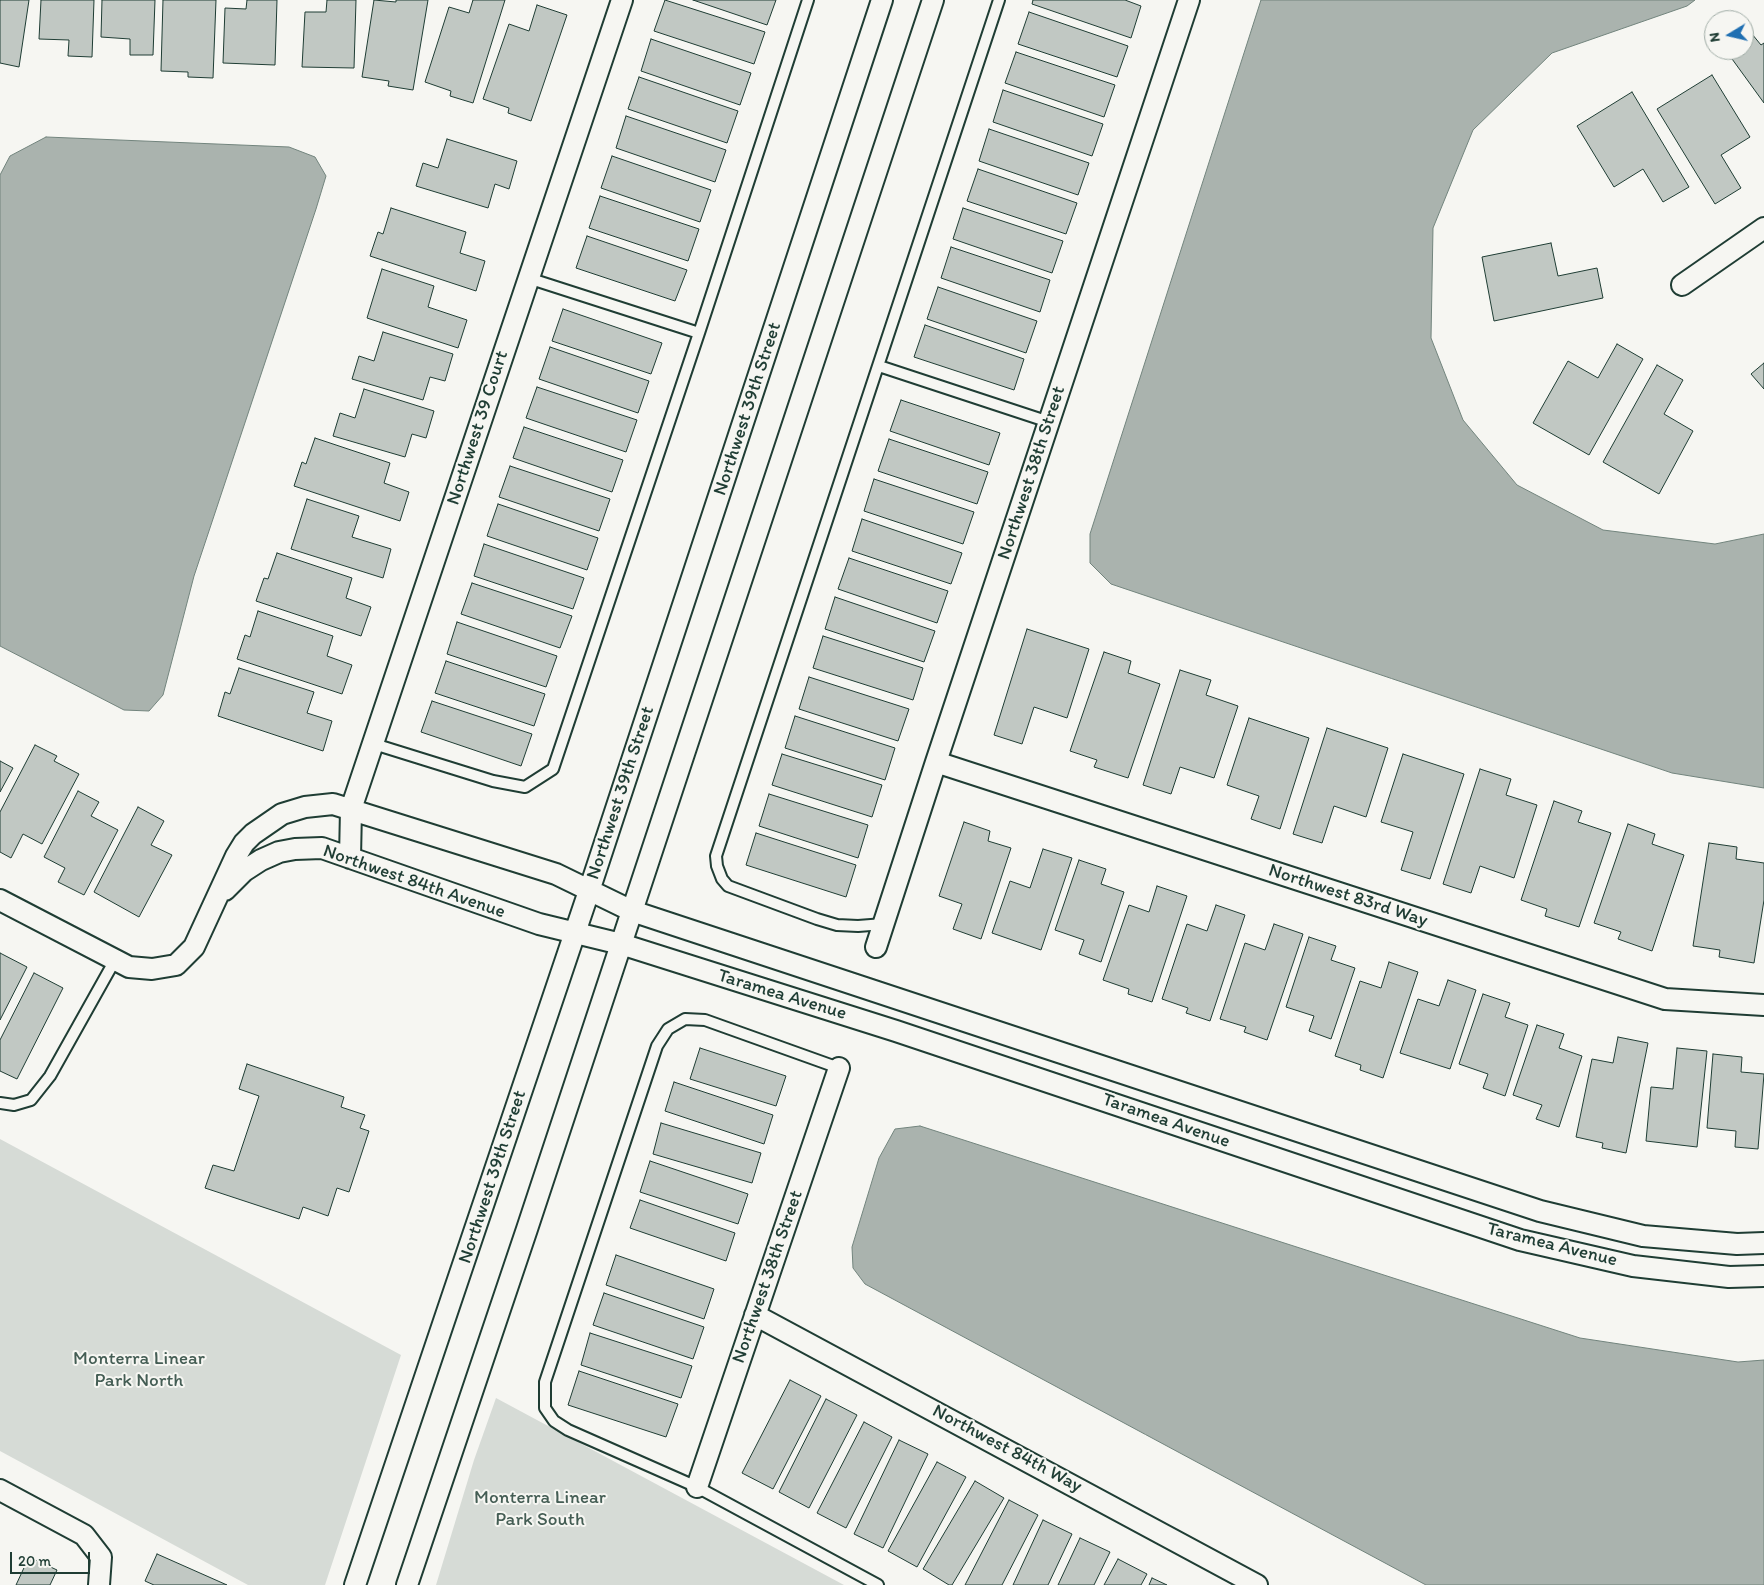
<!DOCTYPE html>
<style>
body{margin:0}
#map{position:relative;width:1764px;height:1585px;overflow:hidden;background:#f6f6f2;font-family:Itim,sans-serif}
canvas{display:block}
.north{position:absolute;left:1704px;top:10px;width:50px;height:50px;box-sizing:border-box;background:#f6f6f2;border:1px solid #a0aca6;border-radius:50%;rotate:261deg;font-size:14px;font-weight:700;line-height:20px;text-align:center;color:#1f3d34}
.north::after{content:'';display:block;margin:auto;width:18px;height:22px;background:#1f6fb2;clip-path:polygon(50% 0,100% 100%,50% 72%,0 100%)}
.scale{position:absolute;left:10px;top:1552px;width:80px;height:22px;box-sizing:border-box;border:2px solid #1f3d34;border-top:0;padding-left:6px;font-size:15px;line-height:18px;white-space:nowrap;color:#1f3d34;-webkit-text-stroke:4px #f6f6f2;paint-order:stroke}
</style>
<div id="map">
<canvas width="1764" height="1585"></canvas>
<div class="north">N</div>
<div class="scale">20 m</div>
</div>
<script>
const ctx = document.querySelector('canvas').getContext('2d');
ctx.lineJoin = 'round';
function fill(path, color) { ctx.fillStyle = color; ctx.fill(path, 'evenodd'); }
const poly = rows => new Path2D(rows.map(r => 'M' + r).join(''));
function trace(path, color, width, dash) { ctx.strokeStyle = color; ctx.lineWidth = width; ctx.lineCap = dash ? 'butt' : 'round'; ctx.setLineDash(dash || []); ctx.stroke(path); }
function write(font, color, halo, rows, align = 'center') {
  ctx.font = font + ' Itim,sans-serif'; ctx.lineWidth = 4; ctx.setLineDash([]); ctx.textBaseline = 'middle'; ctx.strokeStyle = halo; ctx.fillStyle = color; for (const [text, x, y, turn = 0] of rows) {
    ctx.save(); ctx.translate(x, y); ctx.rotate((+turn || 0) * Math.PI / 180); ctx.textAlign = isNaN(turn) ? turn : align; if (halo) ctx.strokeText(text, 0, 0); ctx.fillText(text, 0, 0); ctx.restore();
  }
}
fill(poly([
 [0,1139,401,1355,325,1585,248,1585,0,1451],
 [496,1398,844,1585,436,1585,474,1460]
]), '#d6dbd6');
const water = poly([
 [1261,0,1695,0,1687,6,1552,53,1473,130,1433,228,1431,338,1463,420,1517,485,1603,530,1715,544,1764,534,1764,788,1672,773,1111,584,1090,563,1090,534,1261,0],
 [46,137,289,147,315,157,326,176,316,209,194,576,163,695,149,711,124,710,0,646,0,175,10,156,46,137],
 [920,1126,1580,1338,1738,1362,1764,1360,1764,1585,1426,1585,865,1284,853,1268,852,1247,879,1158,895,1129,920,1126]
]);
fill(water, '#aab3ae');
trace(water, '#72847d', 1);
const building = poly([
 [0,0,29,0,19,67,0,63,0,0],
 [41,0,94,0,92,57,68,56,69,40,39,39,41,0],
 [102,0,155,0,153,55,130,55,130,39,101,37,102,0],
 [163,0,216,0,213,78,188,77,188,72,161,71,163,0],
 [247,0,277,0,275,65,223,63,225,8,246,9,247,0],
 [327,0,356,0,354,68,302,67,305,12,326,12,327,0],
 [374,0,396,2,396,0,428,0,413,90,388,86,389,81,362,77,374,0],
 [473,0,505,0,473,103,450,96,451,91,425,82,449,7,469,13,473,0],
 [665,0,765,32,754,64,654,31,665,0],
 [693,0,776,0,767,25,693,0],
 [1033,0,1125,0,1141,6,1131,38,1032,4,1033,0],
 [537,5,567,15,531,121,508,113,509,108,483,99,509,24,529,31,537,5],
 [1029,12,1128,46,1117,77,1018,44,1029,12],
 [1752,34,1761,45,1764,43,1764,103,1727,52,1730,50,1744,50,1744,40,1752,34],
 [651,39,751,73,740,105,641,71,651,39],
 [1016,52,1115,85,1104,117,1005,83,1016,52],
 [1712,75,1750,137,1721,155,1741,188,1715,204,1657,109,1712,75],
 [639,77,738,111,727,143,628,109,639,77],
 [1003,90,1103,124,1092,156,993,122,1003,90],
 [1632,92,1689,187,1663,202,1643,169,1614,187,1577,126,1632,92],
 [626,116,726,150,715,182,616,148,626,116],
 [989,129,1089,163,1078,195,979,161,989,129],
 [447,139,517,161,509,189,495,184,488,208,416,186,423,163,438,168,447,139],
 [612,156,711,190,700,222,601,188,612,156],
 [978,169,1077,203,1066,234,967,201,978,169],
 [600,196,699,229,688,261,589,228,600,196],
 [391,208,466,232,460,253,485,261,476,291,370,256,378,232,383,234,391,208],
 [963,208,1063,241,1052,273,953,239,963,208],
 [587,236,687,270,675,301,576,268,587,236],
 [1551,243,1558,276,1597,268,1603,298,1494,321,1482,257,1551,243],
 [951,247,1050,280,1040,312,941,278,951,247],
 [382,269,434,286,428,307,467,320,458,348,367,318,382,269],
 [938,287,1037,321,1026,353,927,319,938,287],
 [563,309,662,343,651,374,552,341,563,309],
 [925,325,1024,359,1014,390,914,357,925,325],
 [383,332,453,354,445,381,430,377,423,400,352,379,359,356,374,361,383,332],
 [1617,344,1643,359,1589,455,1533,423,1568,361,1598,378,1617,344],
 [550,347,649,381,638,413,539,379,550,347],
 [1764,363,1764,389,1751,374,1764,363],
 [1657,365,1683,380,1664,414,1693,431,1659,494,1603,462,1657,365],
 [537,387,637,420,626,452,526,418,537,387],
 [364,389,434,411,426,438,412,434,405,457,333,436,340,413,355,418,364,389],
 [901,400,1000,433,989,465,890,431,901,400],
 [524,427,623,460,612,492,513,458,524,427],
 [315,438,390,463,384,483,409,492,400,521,294,486,302,462,306,464,315,438],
 [889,439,988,472,977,504,878,471,889,439],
 [510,466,610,499,599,531,499,497,510,466],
 [874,479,974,512,963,544,864,511,874,479],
 [307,499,359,516,352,537,391,549,383,578,291,549,307,499],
 [498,504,598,538,587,570,487,536,498,504],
 [862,519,962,553,951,584,852,551,862,519],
 [484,544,584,578,573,609,474,576,484,544],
 [277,553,352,578,346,598,371,607,361,636,256,601,264,578,268,579,277,553],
 [849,558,948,591,937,623,838,589,849,558],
 [472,583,572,616,560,648,461,614,472,583],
 [835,597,935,631,924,662,825,629,835,597],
 [258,611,333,636,327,656,352,665,342,694,237,659,245,635,250,637,258,611],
 [457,622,557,656,546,687,447,654,457,622],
 [1027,629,1089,649,1067,718,1034,707,1022,744,994,735,1027,629],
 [823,636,923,668,913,700,813,668,823,636],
 [1104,652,1131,661,1128,673,1160,684,1128,778,1094,767,1097,760,1070,751,1104,652],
 [446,661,545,694,534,726,435,693,446,661],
 [239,668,314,692,307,713,332,721,323,751,218,716,225,692,230,694,239,668],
 [1180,670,1211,680,1206,695,1238,706,1214,778,1180,767,1171,794,1143,785,1180,670],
 [809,677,909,709,898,741,799,709,809,677],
 [432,701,532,734,521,766,421,732,432,701],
 [795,716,895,748,885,780,785,748,795,716],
 [1249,718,1309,738,1280,829,1251,819,1259,796,1227,785,1249,718],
 [1327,728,1388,748,1366,817,1334,806,1322,843,1293,834,1327,728],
 [35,745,57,756,54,761,79,774,42,844,23,834,11,858,0,852,0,812,35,745],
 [782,754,882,785,872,817,772,785,782,754],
 [1403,754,1464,774,1430,879,1401,870,1413,832,1381,822,1403,754],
 [0,761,13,768,0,792,0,761],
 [1480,769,1511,779,1506,795,1537,805,1514,878,1480,866,1471,893,1443,884,1480,769],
 [78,791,99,802,91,816,118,830,84,895,58,882,65,868,44,857,78,791],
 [769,794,868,825,858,858,759,826,769,794],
 [1554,801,1582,811,1578,822,1611,833,1579,927,1545,916,1547,909,1521,900,1554,801],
 [138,807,164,821,151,845,172,855,139,917,94,892,138,807],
 [964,822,990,831,988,841,1011,848,981,939,953,929,962,904,939,896,964,822],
 [1628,824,1655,834,1652,844,1684,855,1652,951,1618,939,1621,932,1594,923,1628,824],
 [756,833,856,865,846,897,746,865,756,833],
 [1709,843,1737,847,1736,859,1764,863,1764,900,1754,963,1719,957,1720,950,1693,946,1709,843],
 [1043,849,1072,858,1041,950,992,933,1010,881,1030,888,1043,849],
 [1079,860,1106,869,1101,884,1124,892,1101,962,1079,954,1084,940,1055,930,1079,860],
 [1157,886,1187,896,1152,1002,1128,994,1129,989,1103,980,1129,905,1149,912,1157,886],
 [1216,905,1245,915,1210,1021,1186,1013,1188,1008,1162,999,1187,924,1207,931,1216,905],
 [1274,924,1303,934,1267,1040,1244,1032,1246,1027,1220,1019,1245,943,1265,950,1274,924],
 [1309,937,1336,946,1331,960,1355,968,1331,1039,1309,1031,1314,1016,1286,1007,1309,937],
 [0,953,27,967,0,1020,0,953],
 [1389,962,1418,972,1383,1078,1360,1070,1361,1065,1335,1056,1360,981,1381,988,1389,962],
 [34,973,63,988,17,1079,0,1071,0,1040,34,973],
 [1448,980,1476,990,1450,1069,1400,1053,1418,999,1439,1006,1448,980],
 [1483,994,1510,1003,1505,1017,1528,1025,1505,1096,1483,1088,1488,1074,1459,1064,1483,994],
 [1537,1025,1564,1034,1559,1048,1582,1056,1559,1127,1536,1119,1542,1105,1513,1095,1537,1025],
 [1618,1037,1648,1043,1626,1153,1602,1148,1603,1143,1576,1137,1592,1059,1613,1063,1618,1037],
 [700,1048,786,1076,776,1106,690,1079,700,1048],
 [1677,1048,1707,1051,1697,1147,1646,1141,1651,1087,1673,1089,1677,1048],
 [1713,1054,1742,1057,1741,1072,1764,1074,1758,1149,1735,1147,1736,1131,1707,1128,1713,1054],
 [247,1064,344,1097,341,1107,365,1115,360,1128,369,1131,349,1192,337,1188,328,1216,303,1207,299,1219,205,1188,213,1165,234,1171,259,1096,239,1089,247,1064],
 [674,1082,773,1115,764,1144,665,1111,674,1082],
 [661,1123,761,1153,752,1183,653,1154,661,1123],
 [650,1161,748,1194,738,1224,640,1192,650,1161],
 [640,1200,735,1233,726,1261,630,1228,640,1200],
 [616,1255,714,1289,704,1319,606,1285,616,1255],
 [604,1293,704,1327,693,1359,593,1325,604,1293],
 [590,1333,692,1366,681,1398,581,1365,590,1333],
 [579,1371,678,1404,666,1437,568,1405,579,1371],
 [790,1380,821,1396,773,1489,742,1473,790,1380],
 [826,1399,857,1415,809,1508,779,1492,826,1399],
 [864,1422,892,1437,846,1528,817,1513,864,1422],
 [899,1440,928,1454,883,1548,854,1534,899,1440],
 [937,1462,966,1477,917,1567,888,1551,937,1462],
 [975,1481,1004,1498,952,1585,949,1585,923,1569,975,1481],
 [1009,1500,1038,1515,1002,1585,965,1585,1009,1500],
 [1043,1520,1072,1534,1048,1585,1013,1585,1043,1520],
 [1080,1538,1110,1552,1094,1585,1058,1585,1080,1538],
 [157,1554,227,1585,154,1585,145,1581,157,1554],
 [29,1557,57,1570,50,1585,16,1585,29,1557],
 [1118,1559,1147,1574,1141,1585,1104,1585,1118,1559],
 [1152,1578,1167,1585,1149,1585,1152,1578]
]);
fill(building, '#c1c8c3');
trace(building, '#1f3d34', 1);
const service = poly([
 [528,278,699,333],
 [879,366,1049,422],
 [374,744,493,781,525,787,553,769,699,333,808,0],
 [884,924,858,926,837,925,817,919,728,886,722,879,717,866,716,856,999,0],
 [839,1068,705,1020,685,1019,668,1029,657,1046,545,1382,545,1408,554,1421,568,1430,697,1487,878,1585],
 [0,1103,14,1105,31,1100,50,1076,115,960]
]);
const minor = poly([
 [1682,285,1764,228],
 [936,762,1665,999,1764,1005],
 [350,858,351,809,622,0],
 [225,890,244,871,261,860,279,852,295,849,322,848,539,924,621,944,896,1031,1520,1240,1633,1266,1729,1277,1764,1276],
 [0,900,129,967,152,969,176,965,194,947,236,856,244,843,253,834,282,814,305,807,333,804,556,874,632,911,1540,1211,1643,1236,1737,1244,1764,1243],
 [876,947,936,762,1189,0],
 [755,1315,1257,1585],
 [697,1487,839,1068],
 [0,1490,84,1535,101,1557,99,1585],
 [355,1585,589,891,882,0],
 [407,1585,527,1229,933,0]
]);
trace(service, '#1f3d34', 14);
trace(minor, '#1f3d34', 24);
trace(service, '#f6f6f2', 10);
trace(minor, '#f6f6f2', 20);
write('19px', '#1f3d34', '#f6f6f2', [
 ["Northwest 39th Street",748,409,-72],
 ["Northwest 39 Court",478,428,-72],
 ["Northwest 38th Street",1032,473,-72],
 ["Northwest 39th Street",621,793,-72],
 ["Northwest 84th Avenue",414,882,19],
 ["Northwest 83rd Way",1348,896,18],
 ["Taramea Avenue",782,995,17],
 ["Taramea Avenue",1166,1121,19],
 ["Northwest 39th Street",493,1177,-72],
 ["Taramea Avenue",1552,1245,14],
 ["Northwest 38th Street",768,1277,-71],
 ["Northwest 84th Way",1007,1449,28]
]);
write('19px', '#445d54', '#f6f6f2', [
 ["Monterra Linear",139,1359],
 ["Park North",139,1381],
 ["Monterra Linear",540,1498],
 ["Park South",540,1520]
]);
</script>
